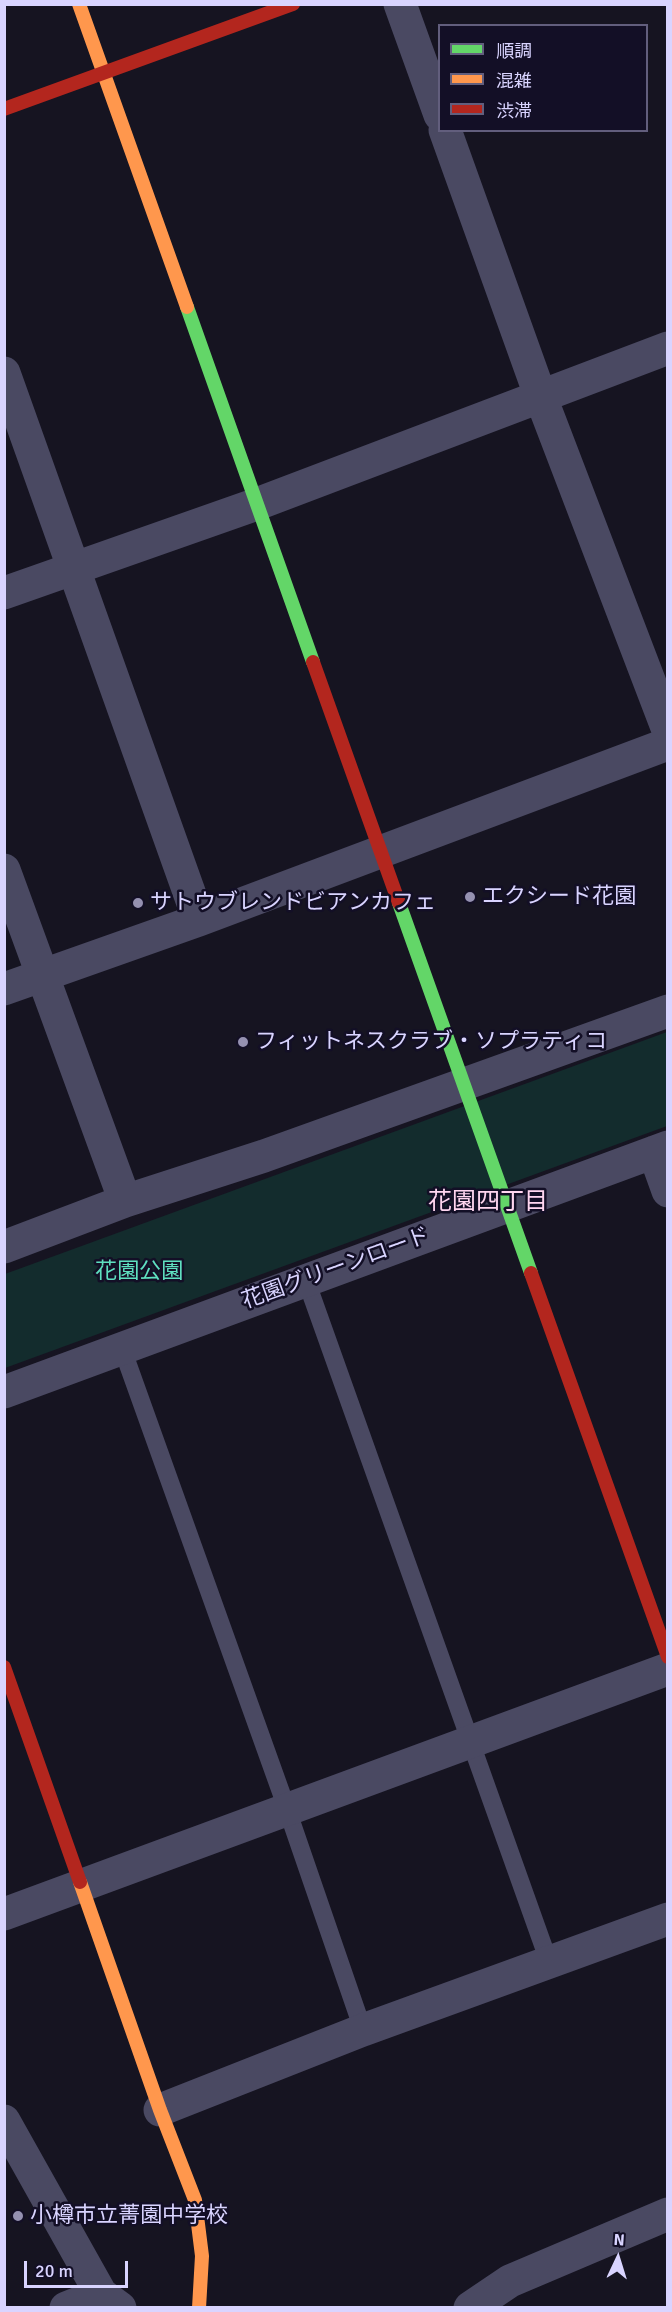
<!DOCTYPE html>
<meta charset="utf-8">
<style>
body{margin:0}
#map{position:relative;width:672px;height:2312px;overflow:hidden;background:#161421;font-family:Signika,"Noto Sans JP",sans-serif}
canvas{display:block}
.frame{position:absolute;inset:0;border:6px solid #d9d4ff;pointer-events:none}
.legend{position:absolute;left:438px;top:24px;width:210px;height:108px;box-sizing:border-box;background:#130f26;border:2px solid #625e7d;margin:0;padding:8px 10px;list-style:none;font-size:18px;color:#d9d4ff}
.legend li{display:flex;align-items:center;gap:12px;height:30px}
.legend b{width:30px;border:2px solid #625e7d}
.north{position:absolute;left:588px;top:2228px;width:60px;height:60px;-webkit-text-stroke:4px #130f26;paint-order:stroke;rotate:4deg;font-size:16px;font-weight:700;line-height:24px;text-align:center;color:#d9d4ff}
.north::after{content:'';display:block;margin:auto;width:21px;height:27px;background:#d9d4ff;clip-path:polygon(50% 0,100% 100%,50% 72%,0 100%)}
.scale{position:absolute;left:24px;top:2261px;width:104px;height:27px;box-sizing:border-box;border:3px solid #d9d4ff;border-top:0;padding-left:8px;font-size:18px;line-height:21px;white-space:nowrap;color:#d9d4ff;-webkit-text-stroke:4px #130f26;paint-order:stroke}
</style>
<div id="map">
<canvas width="672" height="2312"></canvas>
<div class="frame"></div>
<ul class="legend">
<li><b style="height:8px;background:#63d668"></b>順調</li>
<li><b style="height:8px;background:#ff974d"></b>混雑</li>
<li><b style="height:8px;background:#b3261e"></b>渋滞</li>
</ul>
<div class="north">N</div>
<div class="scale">20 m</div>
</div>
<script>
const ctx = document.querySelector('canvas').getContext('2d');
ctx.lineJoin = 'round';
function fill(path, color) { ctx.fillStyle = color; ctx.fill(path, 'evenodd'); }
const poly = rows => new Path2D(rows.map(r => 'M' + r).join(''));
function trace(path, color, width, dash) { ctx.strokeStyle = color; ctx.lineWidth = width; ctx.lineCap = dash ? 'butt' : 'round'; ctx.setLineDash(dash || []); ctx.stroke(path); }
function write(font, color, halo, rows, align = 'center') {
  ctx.font = font + ' Signika,"Noto Sans JP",sans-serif'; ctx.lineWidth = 5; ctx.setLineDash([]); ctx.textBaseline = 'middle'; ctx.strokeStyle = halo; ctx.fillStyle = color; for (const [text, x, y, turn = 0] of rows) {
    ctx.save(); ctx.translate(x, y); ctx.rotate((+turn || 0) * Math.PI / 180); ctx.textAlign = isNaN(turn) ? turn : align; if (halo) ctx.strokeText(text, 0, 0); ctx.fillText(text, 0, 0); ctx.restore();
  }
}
fill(poly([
 [667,1032,667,1126,5,1368,5,1274]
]), '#132c2d');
trace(poly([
 [306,1280,549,1962],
 [122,1348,287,1809,363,2030]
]), '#4a4962', 18);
trace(poly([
 [400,4,440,115],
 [445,130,540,395,668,730],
 [4,373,199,920],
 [4,593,257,504,668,348],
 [4,870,125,1201],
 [4,989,199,920,668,744],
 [654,1152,668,1191],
 [4,1247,125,1201,264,1156,668,1011],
 [4,1392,668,1147],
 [4,1914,668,1669],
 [160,2110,363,2030,668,1919],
 [4,2121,101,2294,120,2308],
 [66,2308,101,2294],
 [470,2308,510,2281,668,2214]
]), '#4a4962', 33);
trace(poly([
 [187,307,313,662],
 [399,903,531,1273]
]), '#63d668', 14);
trace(poly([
 [79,4,187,307],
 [80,1882,160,2110,195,2200,202,2256,199,2308]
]), '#ff974d', 14);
trace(poly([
 [4,109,293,4],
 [313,662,399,903],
 [531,1273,668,1657],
 [4,1667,80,1882]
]), '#b3261e', 14);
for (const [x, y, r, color] of [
 [470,897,6,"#9591b1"],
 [138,903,6,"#9591b1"],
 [243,1042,6,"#9591b1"],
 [18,2216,6,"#9591b1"]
]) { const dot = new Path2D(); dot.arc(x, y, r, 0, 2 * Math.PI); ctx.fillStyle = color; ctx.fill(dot); trace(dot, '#130f26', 2); }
write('22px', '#d9d4ff', '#130f26', [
 ["エクシード花園",482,897],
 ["サトウブレンドビアンカフェ",150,903],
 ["フィットネスクラブ・ソプラティコ",255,1042],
 ["小樽市立菁園中学校",30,2216]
], 'left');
write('22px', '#d9d4ff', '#130f26', [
 ["花園グリーンロード",336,1269,-20]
]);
write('22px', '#5fe0c0', '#130f26', [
 ["花園公園",139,1272]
]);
write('24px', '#ffd6f0', '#130f26', [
 ["花園四丁目",488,1203]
]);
</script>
